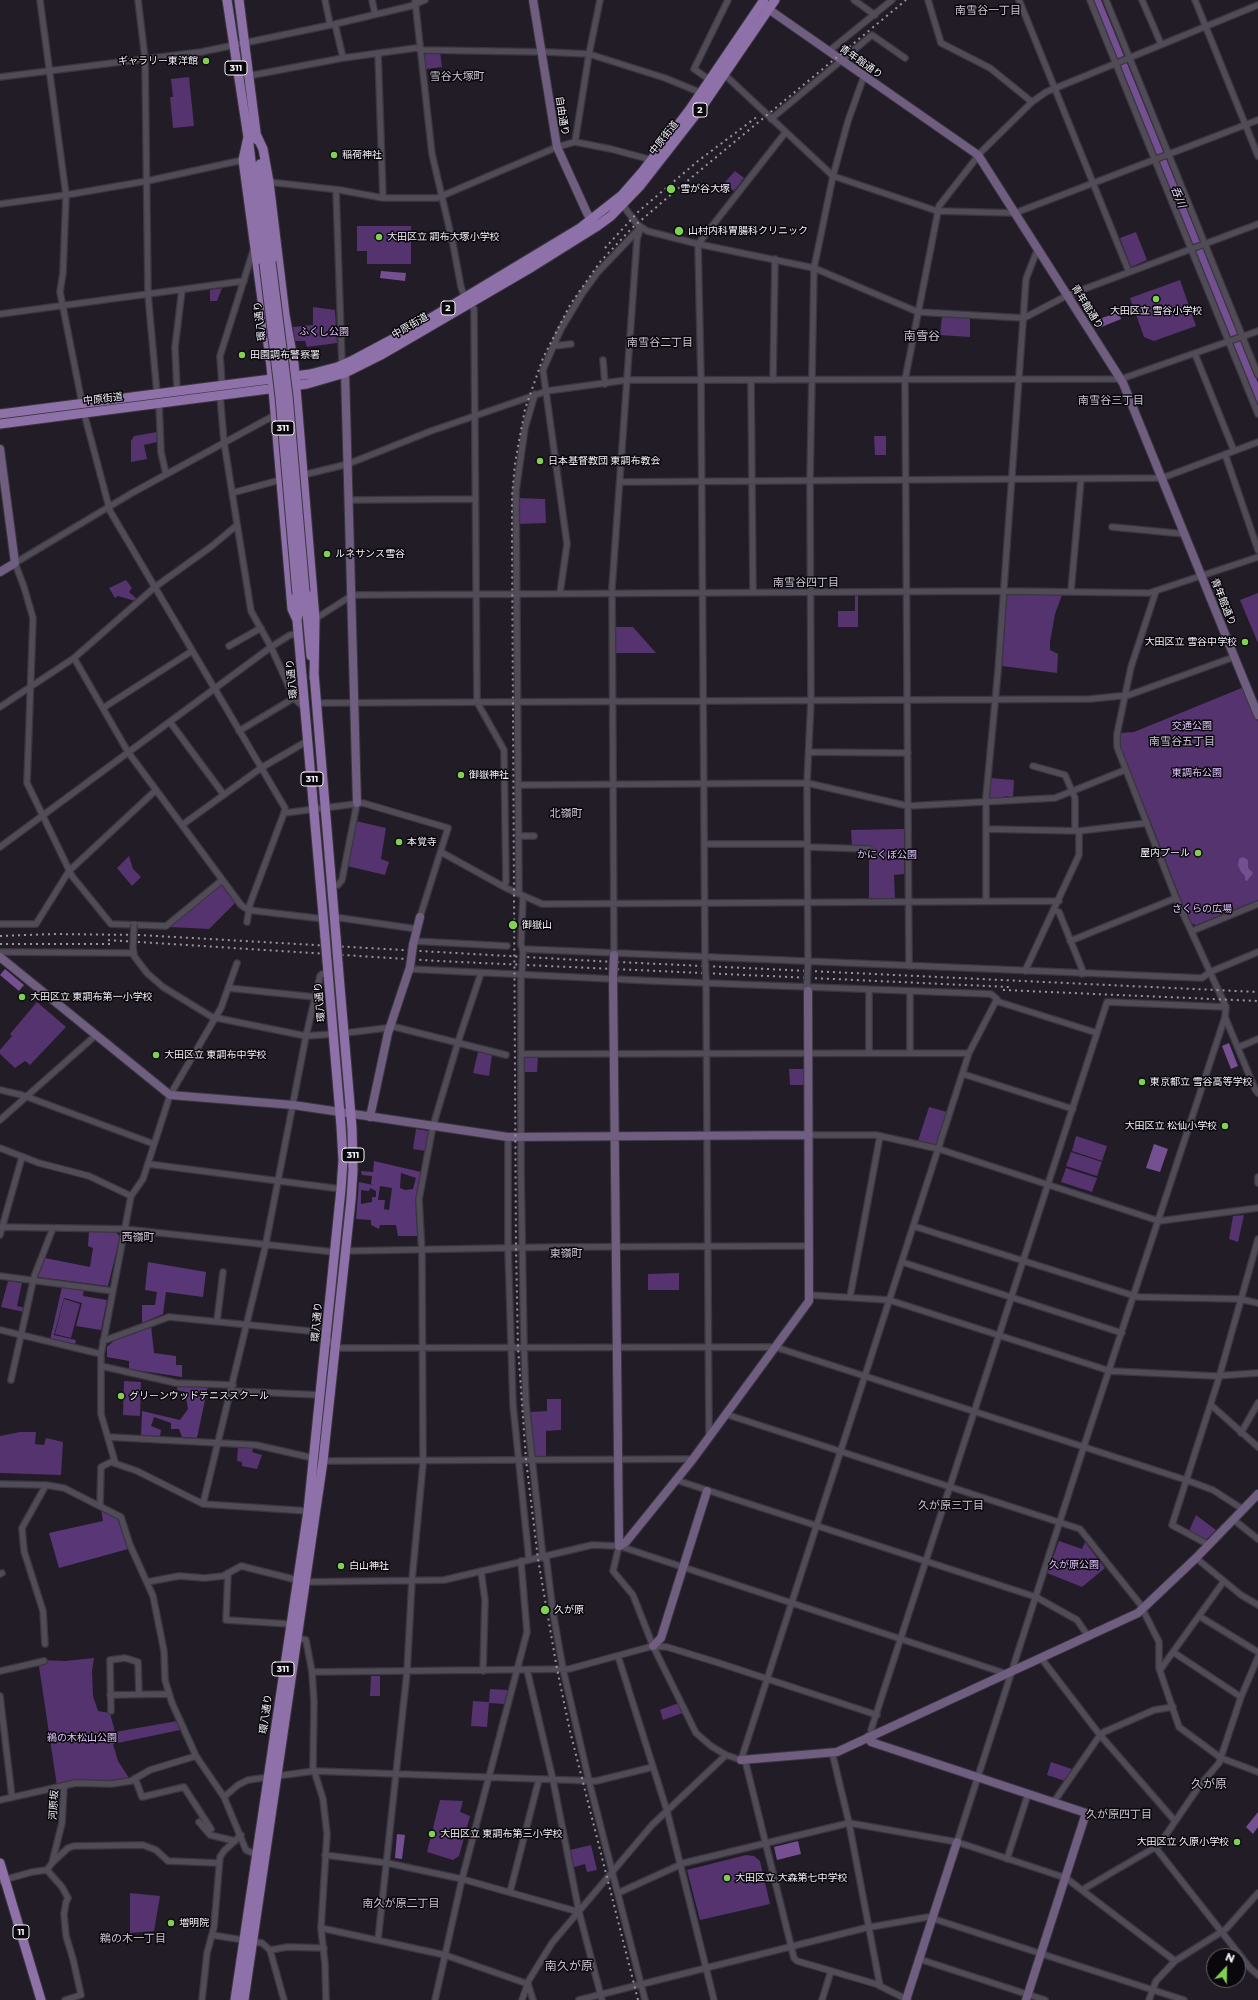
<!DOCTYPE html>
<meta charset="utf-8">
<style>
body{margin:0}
#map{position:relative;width:1258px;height:2000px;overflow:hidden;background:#221c27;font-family:Montserrat,sans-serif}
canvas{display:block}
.north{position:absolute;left:1206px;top:1948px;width:40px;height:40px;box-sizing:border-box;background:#0a080d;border:1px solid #68656b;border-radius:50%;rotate:22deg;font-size:11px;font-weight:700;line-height:16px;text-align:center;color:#f5f1f9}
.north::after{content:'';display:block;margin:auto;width:14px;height:18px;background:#80d051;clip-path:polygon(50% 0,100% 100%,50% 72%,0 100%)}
</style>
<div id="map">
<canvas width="1258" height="2000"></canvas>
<div class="north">N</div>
</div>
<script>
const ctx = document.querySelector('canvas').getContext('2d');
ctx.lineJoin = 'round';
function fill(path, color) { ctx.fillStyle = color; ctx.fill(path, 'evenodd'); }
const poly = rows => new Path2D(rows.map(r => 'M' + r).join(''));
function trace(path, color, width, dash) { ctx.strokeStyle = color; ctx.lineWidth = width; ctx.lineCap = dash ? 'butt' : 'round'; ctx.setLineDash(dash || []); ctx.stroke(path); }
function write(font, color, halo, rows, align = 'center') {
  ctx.font = font + ' Montserrat,"Noto Sans JP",sans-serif'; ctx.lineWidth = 3; ctx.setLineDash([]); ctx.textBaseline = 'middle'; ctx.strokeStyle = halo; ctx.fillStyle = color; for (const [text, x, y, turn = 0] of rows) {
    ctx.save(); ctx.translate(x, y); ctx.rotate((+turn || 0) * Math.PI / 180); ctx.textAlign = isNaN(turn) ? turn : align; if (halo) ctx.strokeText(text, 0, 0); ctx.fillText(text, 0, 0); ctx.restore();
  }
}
fill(poly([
 [424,52,440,52,442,67,426,69],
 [189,77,194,126,173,128,170,97,173,97,171,79],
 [735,171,744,178,734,191,724,183],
 [357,226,411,226,411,264,367,264,367,251,357,251],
 [1136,232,1147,260,1131,267,1120,238],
 [1180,280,1196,326,1154,341,1144,337,1130,298],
 [222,288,217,301,210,301,210,290],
 [313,307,335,310,337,343,307,347,305,341,295,341,293,327,313,325],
 [942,316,970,318,970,337,940,335],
 [157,432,157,442,144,445,147,459,131,462,131,441,134,436],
 [874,436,886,436,886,455,875,455],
 [516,498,545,499,546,523,517,524],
 [126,580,132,588,129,592,137,599,135,601,118,596,115,598,109,588],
 [855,593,858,593,858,627,838,627,838,611,855,611],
 [1007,593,1062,595,1055,614,1050,642,1050,650,1058,654,1057,673,1002,666],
 [1258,593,1258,643,1240,600],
 [615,627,633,627,656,653,615,653],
 [1244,687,1258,722,1258,900,1196,925,1190,923,1149,818,1118,747,1120,733,1134,732],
 [990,778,1014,780,1013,798,1006,796,1003,798,988,799],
 [356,821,386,828,381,859,389,862,385,875,347,866],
 [904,829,904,874,894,875,895,898,869,898,869,848,852,847,851,830],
 [129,856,133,869,141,877,132,886,117,868],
 [221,884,235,903,209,929,170,927],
 [37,1002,66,1027,30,1065,25,1061,15,1068,0,1054,0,1050,12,1036,10,1034],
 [478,1052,492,1055,489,1076,473,1073],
 [522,1057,538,1057,537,1072,523,1072],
 [789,1069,804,1069,804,1085,790,1085],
 [929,1107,947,1112,936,1145,918,1141],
 [416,1129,429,1131,425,1151,413,1149],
 [1076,1136,1107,1146,1102,1161,1072,1151],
 [1071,1152,1102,1162,1097,1176,1066,1166],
 [1066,1168,1097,1178,1092,1192,1061,1182],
 [1244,1215,1238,1242,1229,1239,1233,1216],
 [679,1273,679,1290,648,1290,648,1274],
 [8,1281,22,1283,17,1306,25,1308,24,1312,1,1307],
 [64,1299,80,1304,71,1338,55,1334],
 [124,1381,141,1382,140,1416,123,1415],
 [547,1399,561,1399,561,1430,546,1431,546,1457,533,1458,531,1412,547,1411],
 [20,1432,36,1432,35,1444,44,1445,46,1438,63,1442,61,1475,0,1473,0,1436],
 [238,1446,254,1447,252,1452,262,1455,257,1469,242,1466,242,1462,237,1461],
 [1196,1515,1216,1530,1206,1540,1189,1531],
 [1059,1541,1082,1549,1085,1542,1105,1568,1082,1587,1047,1573],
 [94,1658,92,1671,93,1696,98,1711,110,1713,115,1732,177,1721,180,1730,113,1744,118,1761,131,1781,57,1786,38,1660,65,1661],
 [371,1676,380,1676,380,1696,370,1696],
 [490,1689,508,1690,504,1704,489,1703,487,1727,471,1726,473,1701,489,1702],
 [681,1702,685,1712,663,1720,660,1710],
 [1051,1762,1072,1769,1073,1771,1065,1781,1047,1775],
 [440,1800,463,1801,460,1812,470,1816,459,1856,453,1860,427,1852],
 [591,1845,597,1870,587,1872,585,1864,574,1867,570,1850],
 [746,1855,754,1856,760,1861,770,1904,700,1920,687,1870],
 [130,1893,160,1896,154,1931,130,1933]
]), '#54336e');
fill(poly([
 [374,1161,421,1172,419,1236,398,1236,396,1225,380,1225,379,1229,371,1225,371,1220,356,1219,359,1182,373,1185,371,1184,372,1176,362,1175,361,1171,373,1172],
 [401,1173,416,1178,413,1189,405,1190,400,1188],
 [380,1186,392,1188,389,1210,384,1209,385,1200,378,1200],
 [370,1188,376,1191,376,1197,372,1197,372,1202,361,1204,361,1190,369,1191],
 [89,1231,116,1232,120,1237,108,1286,38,1277,45,1258,90,1267,93,1248,88,1246],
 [148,1262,206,1272,203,1297,166,1292,163,1314,142,1323,142,1305,155,1305,157,1292,145,1290],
 [62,1287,84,1289,83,1296,107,1300,101,1330,76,1326,82,1303,64,1298,54,1335,76,1340,75,1345,50,1340],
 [151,1325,154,1353,176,1356,176,1365,182,1365,182,1377,129,1369,129,1361,107,1357,107,1347,116,1339],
 [178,1385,208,1386,197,1438,182,1437,179,1429,171,1429,171,1423,154,1417,151,1426,161,1430,160,1437,141,1436,142,1411,180,1420,188,1409,185,1392,177,1390],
 [101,1509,119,1518,128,1549,59,1568,49,1533,103,1521]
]), '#593675');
fill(poly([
 [1093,0,1101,0,1241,341,1258,383,1258,405],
 [381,271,406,273,405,281,380,278],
 [1119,312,1121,319,1099,328,1096,320],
 [1243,857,1248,860,1248,868,1253,873,1247,881,1245,880,1245,876,1241,872,1238,865,1239,859],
 [5,969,24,985,19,991,0,975],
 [1229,1043,1238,1066,1231,1069,1222,1046],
 [1154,1144,1168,1149,1160,1172,1146,1168],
 [1258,1812,1258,1827,1253,1834,1246,1827],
 [397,1834,405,1835,402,1859,395,1858],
 [798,1841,801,1854,777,1860,774,1847]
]), '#745092');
const street = poly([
 [40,0,66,195,63,273,60,292,82,403],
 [138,0,145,58,148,294,157,394],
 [325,0,330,24],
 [372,0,375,14],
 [415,0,432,154,453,244,461,287,465,298,474,309,477,702,504,750,506,882,503,886],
 [854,0,875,15],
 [928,0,941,43,990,68,1032,102],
 [1019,0,1129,272],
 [1090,0,1258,414],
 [1106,0,1258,375],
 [1142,0,1161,44],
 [1195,0,1258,156],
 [335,24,343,58],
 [829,51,892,0],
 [378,53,383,198],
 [725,75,833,176,937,211,1015,213,1258,120],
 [248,76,343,58,416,48,424,50,546,52,589,54,665,78,704,94],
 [0,77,201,52,335,24,411,6,425,0],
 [710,80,694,69,728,0],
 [771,119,872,35,905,58],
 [575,142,611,149,652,160],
 [269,182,340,190,383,198,437,198,557,147,575,142,589,54,600,0],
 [336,190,342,364],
 [621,203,637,224,647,231,698,244,814,268,918,312,1024,318,1068,295,1258,224],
 [0,204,66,195,147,181,243,160],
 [0,314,244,281],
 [554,346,571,344],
 [1195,354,1234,451],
 [603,360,605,384],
 [751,380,753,592],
 [773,380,775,259],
 [222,385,220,356,254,248],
 [177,391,175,347,182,290],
 [220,395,224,442,251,611,271,647,294,698,300,704,305,704],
 [159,403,161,452,166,474],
 [84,413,110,511,285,808,284,813,363,803,448,828,420,917],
 [1225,454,1258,550],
 [303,475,348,464,431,431,547,391,627,380,1121,379,1258,331],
 [620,482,1162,478,1258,442],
 [232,493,280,480],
 [349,500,475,499],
 [1112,527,1185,534],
 [1071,591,1081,479],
 [560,593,567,544,543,370,561,329,582,294,598,272,639,229],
 [315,619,351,596,357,595,1004,591,1149,593,1258,557],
 [229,646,261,628],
 [74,658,128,752,241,905,248,910,324,919],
 [316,703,1090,699,1129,695,1234,657],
 [0,707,74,658,155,587,212,546,237,525],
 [103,708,192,651],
 [170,722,224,795],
 [239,731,294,698],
 [809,752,908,753],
 [1033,766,1065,775,1075,798,1075,831],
 [519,785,807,783,908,806,1055,798,1125,770],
 [182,825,261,768,309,740],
 [986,829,1079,831,1147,823],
 [519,836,534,836],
 [704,844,807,844],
 [0,847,271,647,290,635,298,634],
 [807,847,869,849],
 [441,852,506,888,542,904,1059,901],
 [222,880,166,926,111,924,72,876,27,783,33,618,24,587,15,563,132,493,275,415],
 [331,886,338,885,342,880,357,803],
 [519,894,516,491,525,428,535,394],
 [986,901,986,797,998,671,1026,279,1038,248],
 [1054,910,1059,912,1082,969,1082,974],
 [334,917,417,929],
 [247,922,250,904,284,813],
 [0,924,36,924,69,871,156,790],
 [1192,931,1258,904],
 [413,941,507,946],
 [1070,941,1176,898],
 [133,948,134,956,147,973,163,987,212,1017,306,1036,334,1034],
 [523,949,1202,978,1210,972,1258,952],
 [523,951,521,944,523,896],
 [0,952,134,953],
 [614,955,612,588,637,239,641,227],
 [705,959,701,380,698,244,785,133],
 [808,965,807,783,811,700,810,481,814,268,833,176,848,121,864,76],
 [909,966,905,380,939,206,982,151,1032,102,1046,92,1258,5],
 [409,969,654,981,991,994,997,999,969,1053,741,1760,726,1755,711,1746,696,1733,653,1646,633,1595,613,1571,619,1546],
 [1025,971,1079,855,1079,831],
 [521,973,521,1172,524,1347,526,1404,543,1558],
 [706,980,709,1436],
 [228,988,315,997],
 [996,1001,1097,1033],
 [1225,1017,1255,1089,1258,1093],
 [345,1033,395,1027,506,1055],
 [1239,1047,1258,1039],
 [869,1053,869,990],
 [910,1053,910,992],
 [521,1054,969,1053],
 [963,1074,1073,1109],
 [0,1090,22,1095,154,1144],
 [0,1120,96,1035],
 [809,1135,876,1135,939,1149,1159,1221,1258,1208],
 [508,1137,508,1248,513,1405,529,1560],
 [0,1148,39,1163,89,1176,131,1196],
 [148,1164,341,1189],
 [1258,1177,1258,1183],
 [913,1226,1138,1297,1240,1299,1258,1303],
 [0,1227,124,1229,334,1252],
 [0,1235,22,1157],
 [345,1251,556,1247,809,1246],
 [902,1262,1122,1333],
 [0,1276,113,1291],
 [809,1295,889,1300,1110,1371,1215,1376,1258,1373],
 [850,1297,880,1136],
 [217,1321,223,1272],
 [0,1330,101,1354],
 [103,1341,169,1317,320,1332,336,1347,342,1348,775,1347,1186,1480,1213,1490,1244,1510],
 [101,1366,176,1383,233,1385],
 [11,1380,34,1277,53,1228],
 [231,1391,320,1395],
 [1211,1405,1258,1447],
 [725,1414,1080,1529,1140,1604,1159,1642,1159,1668,1179,1727,1221,1758,1258,1772],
 [1241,1433,1258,1403],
 [108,1437,256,1445,313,1458],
 [323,1461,693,1459],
 [115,1462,101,1414,101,1354,131,1196,143,1179,170,1095,221,1008,237,963],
 [676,1480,1036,1597,1077,1620,1088,1636],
 [0,1484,46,1485,64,1488,121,1517,130,1545,153,1596,164,1651,165,1680,172,1703,196,1756,224,1797,246,1850,257,1855],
 [203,1504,265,1248,306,1036,320,976,322,974,329,973],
 [100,1506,101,1467,111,1462,137,1471,203,1504,308,1511],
 [1234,1520,1258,1539],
 [1209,1545,1172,1525,1218,1381,1258,1239],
 [546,1556,553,1612,563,1669,589,1781,645,2000],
 [1196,1558,1241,1595,1258,1605],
 [481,1571,485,1600,483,1671],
 [228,1573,226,1620,290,1624],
 [0,1574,2,1573],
 [147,1582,179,1576,205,1578,223,1576,241,1566,305,1582,444,1580,592,1545,619,1546,1007,1674],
 [1199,1616,1258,1652],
 [297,1638,306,1640,312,1672],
 [45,1644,43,1611,24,1551,22,1528,46,1485],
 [1173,1652,1241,1697],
 [618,1656,667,1811,714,2000],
 [1041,1658,1100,1735,1175,1821],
 [527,1670,553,1780,579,1912,602,2000],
 [1160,1670,1224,1581],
 [0,1671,44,1661],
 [110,1695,168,1694],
 [0,1696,12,1797],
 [111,1711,110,1660,125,1658,138,1662,139,1694],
 [873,1734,871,1730,1107,1002,1226,1007],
 [832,1752,849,1823,880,1986],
 [745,1760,794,1958,797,1961,876,1984,908,2000],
 [135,1778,142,1797,184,1787,211,1829],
 [224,1797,238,1785,248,1780,314,1771,596,1781,653,1767],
 [0,1800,76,1783,111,1784,131,1781,150,1770,196,1756],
 [1053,1803,1098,1738,1104,1732,1154,1710,1173,1707],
 [199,1822,210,1835,235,1841],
 [957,1842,1084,1446,1225,1017,1226,1007,1176,898,1117,747,1117,734,1131,667,1156,591],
 [1155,1847,1250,1968,1258,1975],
 [325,1855,387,1863,462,1879,579,1912],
 [1007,1859,1028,1794],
 [52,1863,68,1848,74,1846,143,1845,156,1850,168,1861,219,1863],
 [47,1870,62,1887,68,1898,66,1902,64,1914,66,1936,73,1959,81,1995,65,2000],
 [0,1881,32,1872,47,1870,52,1863,62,1823,64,1786],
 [1082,1890,1159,1845,1200,1785,1219,1763,1241,1697,1258,1657],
 [510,1892,539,1779],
 [618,1893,684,1863,849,1823,957,1842,1066,1878,1175,1961],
 [321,1928,445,1955,528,1984],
 [212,1935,262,1943,270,1950,284,2000],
 [378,1940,407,1672,412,1580,423,1464,422,1255,419,1199,433,1126,459,1039,481,973],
 [270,1950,288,1947,324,1948],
 [919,1959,1045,2000],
 [528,1984,533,2000],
 [202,2000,207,1953,214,1927,220,1857,224,1851,241,1835],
 [326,2000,325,1964,321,1928,327,1834,323,1799,313,1767,314,1702,312,1672,569,1669,653,1646,667,1647,719,1663,877,1715],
 [435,2000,462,1879,527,1632,521,1561],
 [522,2000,529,1980,552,1943,652,1825,726,1755],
 [579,2000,865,1928,928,1917,1184,2000],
 [822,2000,831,1971],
 [1149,2000,1156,1981,1175,1961,1226,1929,1258,1893]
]);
const secondary = poly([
 [533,0,557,147,587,213,594,224],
 [764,6,978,155,1123,383,1258,715],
 [345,373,357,803],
 [0,449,15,563,0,572],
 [413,945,420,917],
 [0,957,170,1095,293,1105,508,1137,809,1135],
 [613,977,619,1546,626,1542,693,1459,809,1301,808,991],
 [370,1117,388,1033,410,967],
 [653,1646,661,1638,707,1491],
 [868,1737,871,1742,1086,1813,1026,2000],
 [741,1760,837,1752,1138,1613,1196,1558,1258,1494],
 [906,2000,957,1842]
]);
const primary = poly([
 [227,0,248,137,264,263],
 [239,0,257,140],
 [256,134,263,149,269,182,285,315,294,364,315,619,314,678],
 [248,137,243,160,271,366,292,609,297,620],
 [260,164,271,262],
 [0,414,310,374,337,367,353,360,419,325,580,228,622,195,643,171,690,109,764,0],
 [0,424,307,384,345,373,381,355,532,267,596,227,611,216,640,186,704,104,775,0],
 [305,592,311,656],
 [297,594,299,610,297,620,325,937],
 [314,673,336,937],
 [0,1863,41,2000],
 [235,2000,308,1511,341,1189,343,1160,341,1126,327,961],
 [244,2000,323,1461,351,1200,353,1170,352,1128,338,963]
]);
trace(street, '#3a363f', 8);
trace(secondary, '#3a363f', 10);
trace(primary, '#3a363f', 11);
trace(street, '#514a57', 5.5);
trace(secondary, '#705e80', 8);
trace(primary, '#8f71a9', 9);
trace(poly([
 [605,248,639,211,698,161,758,116],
 [0,936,54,934,139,935,596,961,1258,992],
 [108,940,438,961,1009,987],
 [0,944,114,944],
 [1003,990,1258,1001],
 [638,2000,570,1731,557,1669,538,1559,526,1460,518,1347,516,1248,512,539,512,496,515,463,525,409,543,358,570,305,600,262,632,228,674,192,906,0]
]), '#99949d', 2, [2, 4]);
const streetBridge = poly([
 [133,948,134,924],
 [705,959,706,980],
 [522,971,523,951],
 [807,984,808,965]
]);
const secondaryBridge = poly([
 [410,967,413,945],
 [613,977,614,955]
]);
const primaryBridge = poly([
 [271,262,288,396,305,592],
 [264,263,280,397,297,594],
 [325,937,327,961],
 [336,937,338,963]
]);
trace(streetBridge, '#3a363f', 8, []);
trace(secondaryBridge, '#3a363f', 10, []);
trace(primaryBridge, '#3a363f', 11, []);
trace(streetBridge, '#514a57', 5.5);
trace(secondaryBridge, '#705e80', 8);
trace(primaryBridge, '#8f71a9', 9);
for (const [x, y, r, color] of [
 [206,61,4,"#80d051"],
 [334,155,4,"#80d051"],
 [671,189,5,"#80d051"],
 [679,231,5,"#80d051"],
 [379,237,4,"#80d051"],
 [1156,299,4,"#80d051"],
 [242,355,4,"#80d051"],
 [540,461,4,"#80d051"],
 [327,554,4,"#80d051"],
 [1245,642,4,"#80d051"],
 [461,775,4,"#80d051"],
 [399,842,4,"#80d051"],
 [1198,853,4,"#80d051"],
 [513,925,5,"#80d051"],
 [22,997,4,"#80d051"],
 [156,1055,4,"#80d051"],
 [1142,1082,4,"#80d051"],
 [1225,1126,4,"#80d051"],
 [121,1396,4,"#80d051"],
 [341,1566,4,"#80d051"],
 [545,1610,5,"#80d051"],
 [432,1834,4,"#80d051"],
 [1237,1842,4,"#80d051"],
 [727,1878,4,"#80d051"],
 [171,1923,4,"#80d051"]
]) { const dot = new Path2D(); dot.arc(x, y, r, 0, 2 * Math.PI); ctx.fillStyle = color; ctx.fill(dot); trace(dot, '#0a080d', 1.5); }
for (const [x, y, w] of [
 [236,68,22],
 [700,110,14],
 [448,308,14],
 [283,428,22],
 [312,779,22],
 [353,1155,22],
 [283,1669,22],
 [21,1932,16]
]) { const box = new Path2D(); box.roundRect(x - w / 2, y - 7, w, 14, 3); ctx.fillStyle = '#0a080d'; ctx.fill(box); trace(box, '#f5f1f9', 1); }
write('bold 9px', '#f5f1f9', null, [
 ["311",236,68],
 ["2",700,110],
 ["2",448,308],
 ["311",283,428],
 ["311",312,779],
 ["311",353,1155],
 ["311",283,1669],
 ["11",21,1932]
]);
write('10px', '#f5f1f9', '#0a080d', [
 ["ギャラリー東洋館",198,61,"right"],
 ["稲荷神社",342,155],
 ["雪が谷大塚",680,189],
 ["山村内科胃腸科クリニック",688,231],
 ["大田区立 調布大塚小学校",387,237],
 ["大田区立 雪谷小学校",1156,311,"center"],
 ["田園調布警察署",250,355],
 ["日本基督教団 東調布教会",548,461],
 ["ルネサンス雪谷",335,554],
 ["大田区立 雪谷中学校",1237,642,"right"],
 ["御嶽神社",469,775],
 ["本覚寺",407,842],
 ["屋内プール",1190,853,"right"],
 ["御嶽山",522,925],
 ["大田区立 東調布第一小学校",30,997],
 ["大田区立 東調布中学校",164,1055],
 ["東京都立 雪谷高等学校",1150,1082],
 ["大田区立 松仙小学校",1217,1126,"right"],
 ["グリーンウッドテニススクール",129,1396],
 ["白山神社",349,1566],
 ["久が原",554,1610],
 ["大田区立 東調布第三小学校",440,1834],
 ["大田区立 久原小学校",1229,1842,"right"],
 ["大田区立 大森第七中学校",735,1878],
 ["増明院",179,1923]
], 'left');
write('10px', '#f5f1f9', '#0a080d', [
 ["青年館通り",861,62,35],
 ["自由通り",562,116,81],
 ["中原街道",664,138,-52],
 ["青年館通り",1087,307,58],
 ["環八通り",260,321,-97],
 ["中原街道",410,326,-30],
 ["中原街道",103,399,-7],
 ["青年館通り",1223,602,68],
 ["環八通り",292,679,-96],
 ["環八通り",320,1002,-95],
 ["環八通り",317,1322,-85],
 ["環八通り",266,1714,-82],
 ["河原坂",54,1805,-86]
]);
write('10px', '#e0c3fc', '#0a080d', [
 ["ふくし公園",324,332],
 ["交通公園",1192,726],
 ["東調布公園",1197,773],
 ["かにくぼ公園",887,855],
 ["さくらの広場",1202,909],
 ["久が原公園",1074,1565],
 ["鵜の木松山公園",82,1738]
]);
write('11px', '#cac2d1', '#0a080d', [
 ["南雪谷一丁目",988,11],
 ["雪谷大塚町",457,77],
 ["南雪谷二丁目",660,343],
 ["南雪谷三丁目",1111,401],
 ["南雪谷四丁目",806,583],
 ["南雪谷五丁目",1182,742],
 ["北嶺町",566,814],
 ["西嶺町",138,1238],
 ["東嶺町",566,1254],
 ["久が原三丁目",951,1506],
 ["久が原四丁目",1119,1815],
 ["南久が原二丁目",401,1904],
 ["鵜の木一丁目",133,1939]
]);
write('italic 11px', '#e7d4fa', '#0a080d', [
 ["呑川",1178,197,68]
]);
write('12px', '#cac2d1', '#0a080d', [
 ["南雪谷",922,336],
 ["久が原",1209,1784],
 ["南久が原",569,1966]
]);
</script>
